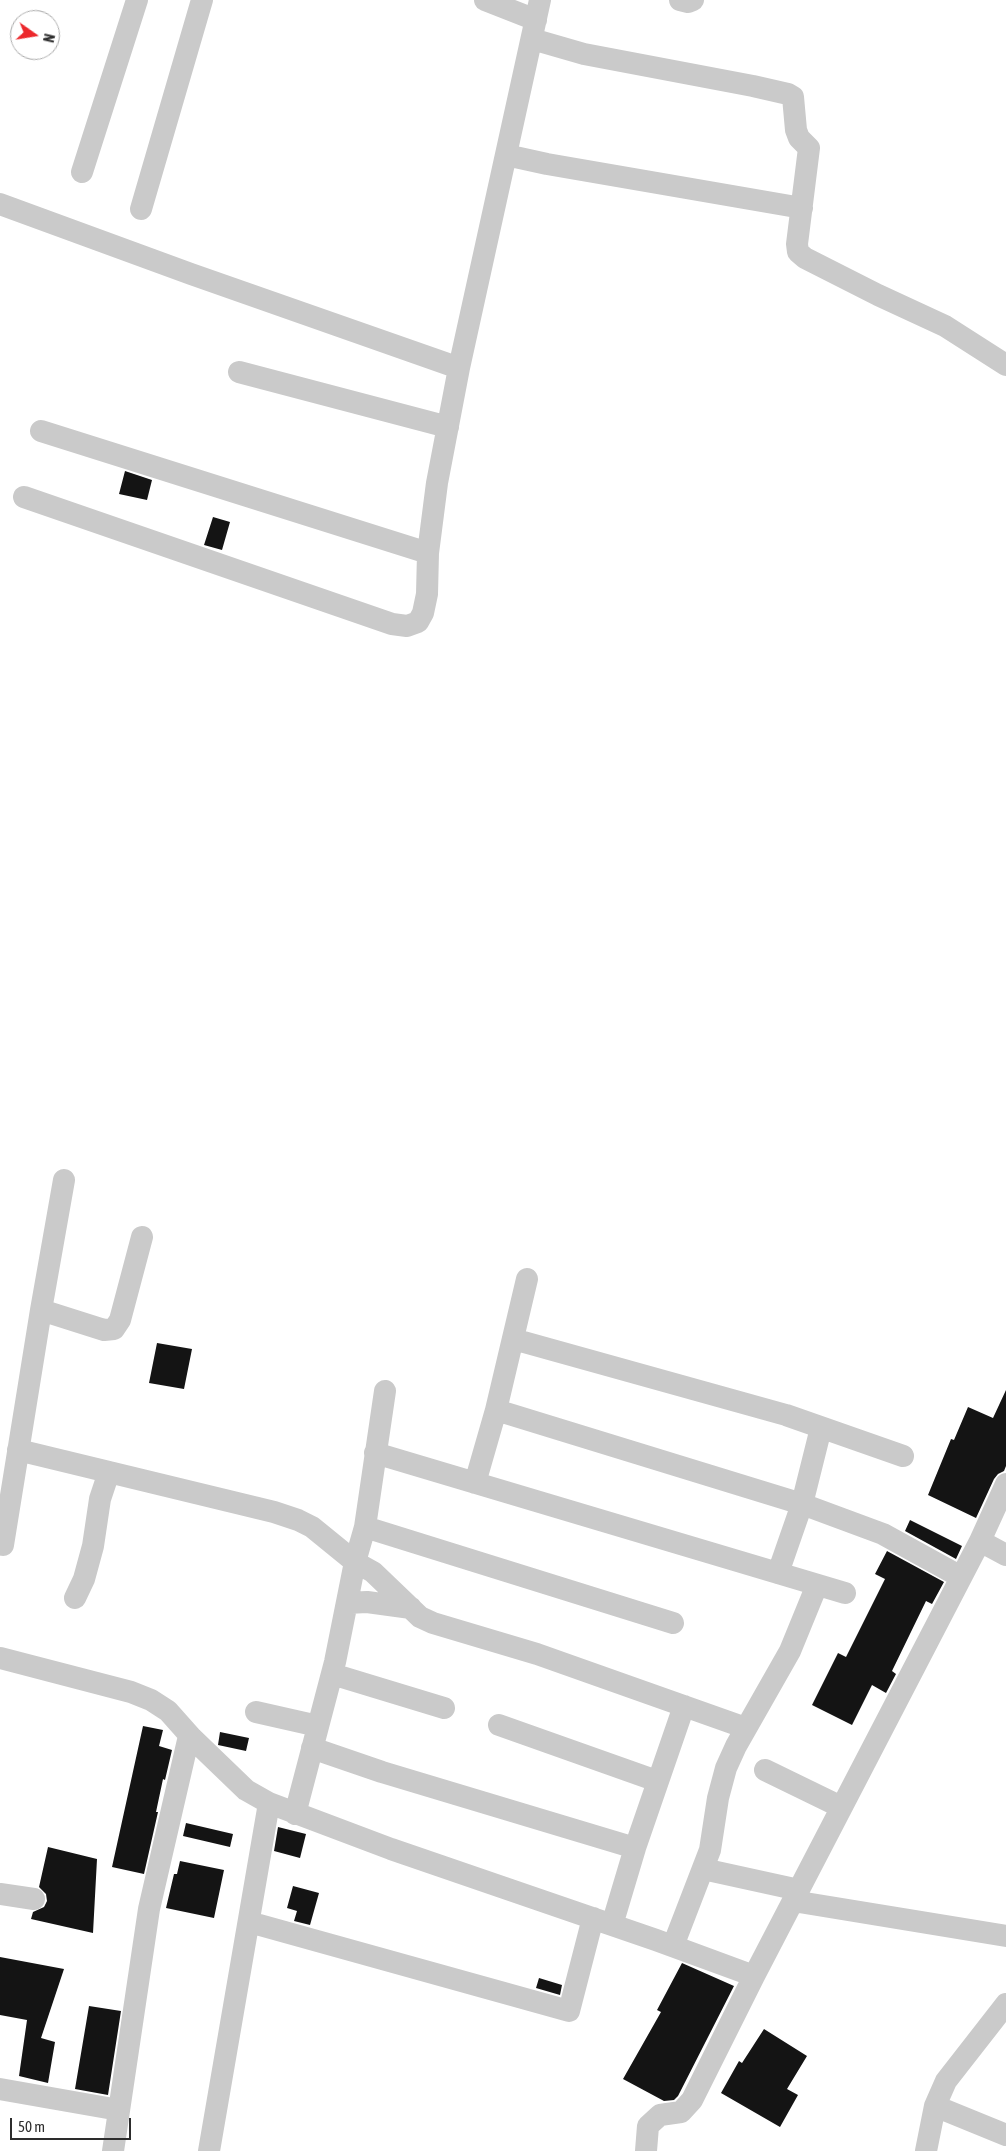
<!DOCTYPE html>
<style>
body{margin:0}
#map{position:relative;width:1006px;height:2151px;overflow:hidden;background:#fff;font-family:"Asap Condensed",sans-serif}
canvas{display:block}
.north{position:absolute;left:10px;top:10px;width:50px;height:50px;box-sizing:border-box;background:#fff;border:1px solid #ababab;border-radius:50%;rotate:103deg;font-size:14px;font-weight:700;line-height:20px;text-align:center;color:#2d2d2d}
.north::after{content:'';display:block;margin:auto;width:18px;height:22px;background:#ec282c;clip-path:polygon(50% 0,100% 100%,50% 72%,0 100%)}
.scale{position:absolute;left:10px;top:2118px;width:121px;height:22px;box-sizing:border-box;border:2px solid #2d2d2d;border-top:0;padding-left:6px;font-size:15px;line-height:18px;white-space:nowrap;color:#2d2d2d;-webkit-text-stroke:4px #fff;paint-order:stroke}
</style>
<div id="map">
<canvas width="1006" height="2151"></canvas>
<div class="north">N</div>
<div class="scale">50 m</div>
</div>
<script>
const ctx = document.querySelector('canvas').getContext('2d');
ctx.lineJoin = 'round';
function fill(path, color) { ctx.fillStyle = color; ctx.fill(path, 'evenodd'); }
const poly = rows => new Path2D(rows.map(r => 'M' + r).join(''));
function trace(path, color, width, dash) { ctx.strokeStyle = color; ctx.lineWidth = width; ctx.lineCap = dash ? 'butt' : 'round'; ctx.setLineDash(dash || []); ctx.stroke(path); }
fill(poly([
 [125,471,152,480,147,500,119,494],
 [213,517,230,522,222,550,204,545],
 [157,1343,192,1349,184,1389,149,1383],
 [1006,1390,1006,1466,1004,1471,998,1474,994,1479,976,1518,928,1495,951,1439,954,1440,968,1407,993,1418],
 [910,1520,962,1546,956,1559,905,1531],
 [887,1551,944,1582,932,1604,926,1601,892,1671,896,1674,886,1693,872,1685,852,1725,812,1705,838,1653,846,1657,885,1579,875,1574],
 [143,1726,163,1730,159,1746,172,1750,165,1780,163,1779,156,1812,158,1812,144,1874,112,1867],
 [220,1732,249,1738,246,1751,218,1745],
 [186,1823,233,1834,230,1847,183,1836],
 [278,1827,306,1834,300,1858,274,1851],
 [48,1847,97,1859,93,1933,31,1919,33,1912,44,1907,47,1901,46,1894,39,1887],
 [180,1861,224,1870,214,1918,166,1908,174,1874,177,1874],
 [293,1886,319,1893,310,1925,294,1921,297,1911,287,1908],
 [0,1957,64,1969,41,2038,55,2042,48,2083,19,2076,27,2020,0,2015],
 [682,1963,734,1986,678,2096,674,2100,664,2101,623,2079,661,2012,657,2010],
 [539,1978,562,1985,560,1995,536,1988],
 [89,2006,121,2011,108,2095,75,2089],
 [764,2029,807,2056,787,2089,798,2095,780,2127,721,2093,739,2061,742,2063]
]), '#141414');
trace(poly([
 [485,0,536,20],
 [680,0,688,2,693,0],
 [532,39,584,54,753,86,788,94,793,97,796,130,799,138,809,148,797,244,798,252,805,258,878,295,945,326,1006,365],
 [506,155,547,164,802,208],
 [82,172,137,0],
 [0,204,191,274,459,368],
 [141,209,202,0],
 [239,372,448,427],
 [41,431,428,553],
 [24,497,392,624,407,626,418,622,423,613,427,594,428,553,437,483,459,368,540,0],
 [41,1310,104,1330,114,1329,120,1320,142,1237],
 [513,1339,786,1415,903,1456],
 [496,1410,802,1504,883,1534,961,1577],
 [18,1450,274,1512,298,1520,312,1527,355,1562,373,1572,420,1617,433,1623,537,1654,746,1728],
 [375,1453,845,1593],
 [475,1483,496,1410,527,1279],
 [365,1527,673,1623],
 [980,1541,1006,1555],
 [3,1545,41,1310,64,1180],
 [778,1573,802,1504,821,1428],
 [75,1598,84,1579,93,1546,100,1499,109,1472],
 [347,1603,367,1602,411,1608],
 [0,1658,131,1692,151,1700,168,1711,192,1738,246,1790,269,1803,391,1849,656,1940,754,1976],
 [332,1674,444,1708],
 [256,1712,318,1726],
 [499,1725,657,1781],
 [312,1748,382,1772,635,1848],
 [765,1770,841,1807],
 [295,1814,335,1662,355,1562,365,1527,385,1391],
 [703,1869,799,1890],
 [0,1894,34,1899],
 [793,1901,1006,1936],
 [249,1922,569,2011,593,1918],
 [612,1925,635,1848,684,1706],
 [673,1946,710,1850,718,1798,726,1768,736,1746,790,1651,817,1585],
 [0,2089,119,2110],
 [935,2106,1006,2135],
 [113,2151,149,1909,189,1736],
 [209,2151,269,1803],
 [646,2151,648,2126,660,2115,681,2112,692,2100,754,1976,980,1541,1006,1484],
 [926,2151,935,2106,946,2081,1006,2004]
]), '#cacaca', 22);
</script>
